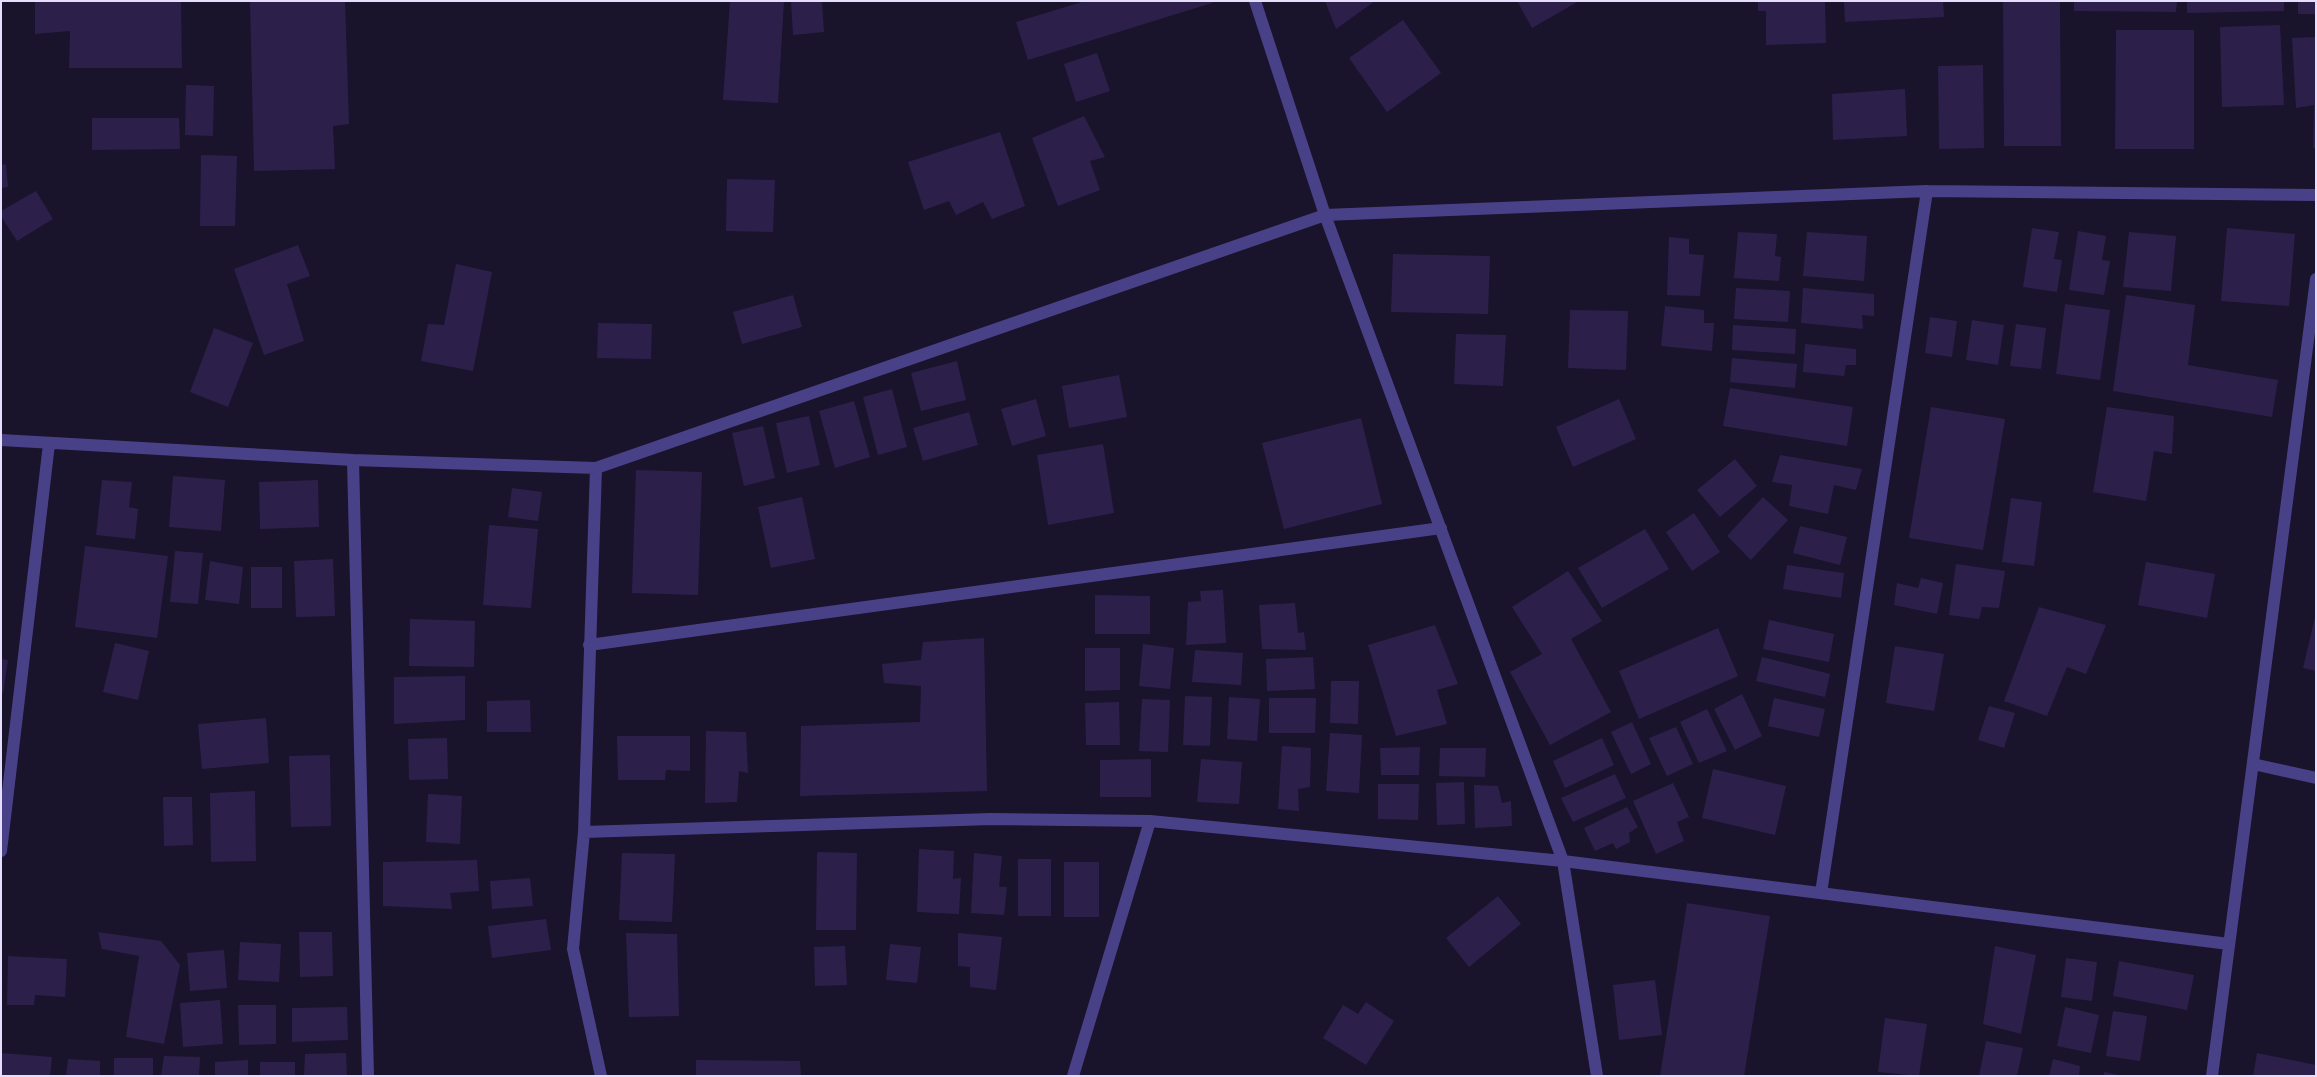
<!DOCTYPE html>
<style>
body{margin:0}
#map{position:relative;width:2317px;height:1077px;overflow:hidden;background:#19132b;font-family:"PT Sans Narrow",sans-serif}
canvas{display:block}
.frame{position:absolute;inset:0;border:2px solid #e5dffd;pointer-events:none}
</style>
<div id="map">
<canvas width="2317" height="1077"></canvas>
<div class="frame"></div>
</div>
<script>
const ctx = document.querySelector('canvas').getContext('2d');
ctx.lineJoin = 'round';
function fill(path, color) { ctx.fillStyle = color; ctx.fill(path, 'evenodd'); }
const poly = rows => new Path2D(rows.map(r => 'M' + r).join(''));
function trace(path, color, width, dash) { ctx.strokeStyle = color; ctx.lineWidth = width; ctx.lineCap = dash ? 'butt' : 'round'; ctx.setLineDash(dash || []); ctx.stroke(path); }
fill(poly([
 [35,1,181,1,182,68,69,68,70,31,35,34],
 [250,1,345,1,349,124,333,126,335,169,254,171],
 [730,1,784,1,778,103,723,100],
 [791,1,822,1,824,32,793,35],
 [1085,1,1211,1,1212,3,1028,60,1016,22],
 [1325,1,1375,1,1336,29],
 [1517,1,1579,1,1532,28],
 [1758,1,1825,1,1826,43,1766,45,1766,11,1758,11],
 [1844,1,1943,1,1944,17,1845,22],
 [2003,1,2060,1,2061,146,2004,146],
 [2074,1,2177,1,2176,12,2074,11],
 [2187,1,2284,1,2284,11,2187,13],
 [2298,1,2316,1,2316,14,2298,14],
 [1403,20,1441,73,1387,112,1349,58],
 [2280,25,2284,105,2222,107,2220,27],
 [2116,30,2194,30,2194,149,2115,149],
 [2316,37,2316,148,2313,148,2314,105,2296,108,2292,38],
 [1097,53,1110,91,1076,102,1064,64],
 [1983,65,1984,148,1939,149,1938,66],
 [186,85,214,86,213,136,185,135],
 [1905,89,1907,136,1833,140,1832,94],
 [1084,116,1105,157,1090,161,1100,190,1058,206,1032,138],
 [92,118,179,118,180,149,92,150],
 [1000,132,1025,206,992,219,983,202,956,215,949,201,924,210,908,162],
 [201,155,237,156,235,226,200,226],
 [6,164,8,187,1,188,1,165],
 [727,179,775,180,773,232,726,231],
 [36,191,53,219,17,241,1,216,1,211],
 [2032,228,2059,232,2054,259,2062,260,2057,292,2023,287],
 [2227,228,2295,234,2289,306,2221,301],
 [2078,231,2106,236,2102,260,2110,261,2104,295,2069,290],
 [1738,232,1777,234,1775,256,1781,257,1779,281,1734,278],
 [1807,232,1867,236,1864,281,1803,276],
 [2129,232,2176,236,2171,291,2123,287],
 [1669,237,1689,239,1689,254,1704,255,1700,296,1667,295],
 [298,245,310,276,287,284,304,341,264,355,234,269],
 [1393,254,1490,256,1488,314,1391,312],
 [456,264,492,272,473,371,421,361,428,324,444,325],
 [1736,288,1790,291,1788,322,1734,319],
 [1803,288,1874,294,1874,316,1862,315,1863,329,1801,323],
 [793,295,802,327,742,344,733,312],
 [2126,295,2195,305,2188,365,2278,380,2272,417,2113,391],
 [2065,304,2110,310,2100,380,2056,374],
 [1665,306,1704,310,1704,323,1714,323,1712,351,1661,346],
 [1570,310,1628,311,1626,370,1568,368],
 [1930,317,1957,321,1952,357,1925,353],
 [1972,320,2004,325,1998,365,1966,360],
 [598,323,652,324,651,359,597,358],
 [2016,324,2046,328,2041,369,2010,366],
 [1733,325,1796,329,1795,354,1732,350],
 [214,328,253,343,228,407,190,392],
 [1456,334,1506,335,1503,386,1454,384],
 [1805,344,1856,349,1856,365,1846,365,1844,376,1803,372],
 [1732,358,1797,364,1795,388,1730,382],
 [957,361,966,400,921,411,911,373],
 [1119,375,1127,417,1069,428,1062,386],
 [1730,388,1853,407,1847,446,1723,426],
 [892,389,907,447,878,455,863,397],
 [1036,399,1046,436,1012,446,1001,409],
 [1619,399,1636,439,1573,467,1556,427],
 [854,401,870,457,835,468,819,411],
 [1931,407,2005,419,1983,550,1909,538],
 [2107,407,2174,416,2172,454,2154,451,2146,501,2093,492],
 [969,412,978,445,923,461,913,428],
 [809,416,820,465,787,473,776,423],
 [1361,418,1382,504,1284,529,1262,443],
 [763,426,775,478,744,486,732,433],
 [1103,444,1114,513,1048,525,1037,455],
 [1780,455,1862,469,1856,490,1834,485,1828,514,1789,506,1792,485,1772,482],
 [1735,459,1757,486,1720,517,1697,490],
 [636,470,702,472,698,595,632,593],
 [173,476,225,480,221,531,169,527],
 [102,480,132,482,129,507,138,509,135,539,96,535],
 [318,480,319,527,260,529,259,482],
 [512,488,542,492,538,521,508,517],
 [802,497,815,559,771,568,758,507],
 [1763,497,1788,520,1751,560,1727,536],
 [2011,498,2042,502,2034,566,2002,562],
 [1694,513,1720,552,1692,571,1666,532],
 [489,525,538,529,531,608,483,605],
 [1800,526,1847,537,1840,565,1793,553],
 [1645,529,1669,569,1602,608,1578,568],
 [85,546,168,556,157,638,75,627],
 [175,551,203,553,198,604,170,602],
 [333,559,335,616,296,617,294,561],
 [210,561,243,567,239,604,205,600],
 [2146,562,2215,574,2207,618,2138,605],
 [1956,564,2005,571,1999,608,1982,607,1979,619,1949,615],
 [1787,565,1844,573,1841,598,1783,589],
 [251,567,282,567,282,608,251,608],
 [1568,571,1602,621,1571,639,1611,712,1550,745,1510,672,1542,654,1512,607],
 [1921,578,1943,583,1937,614,1894,605,1897,583,1918,588],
 [1223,590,1226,643,1186,645,1188,602,1201,601,1200,591],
 [1095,595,1150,596,1150,634,1095,634],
 [1295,603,1298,633,1304,632,1306,650,1262,649,1259,605],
 [2039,607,2106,625,2086,674,2067,667,2047,716,2004,701],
 [2315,617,2316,617,2316,671,2303,668],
 [410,619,475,621,474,667,409,666],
 [1769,620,1834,634,1829,662,1763,649],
 [1435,625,1458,684,1437,690,1447,724,1396,736,1368,645],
 [1718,628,1738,676,1639,719,1619,671],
 [984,638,987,791,800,796,801,726,920,722,921,686,884,683,882,664,921,660,923,642],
 [115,643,149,651,138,700,103,692],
 [1143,644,1174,648,1170,689,1139,686],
 [1895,646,1944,654,1934,711,1886,703],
 [1085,648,1120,648,1120,690,1085,691],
 [1195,650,1243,653,1241,685,1192,682],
 [1313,657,1315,689,1267,691,1266,659],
 [1762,657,1830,674,1825,697,1756,681],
 [1,659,8,660,3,693,1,693],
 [465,676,465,720,394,724,394,677],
 [1331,681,1359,681,1358,724,1330,723],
 [1742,694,1762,736,1735,750,1714,709],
 [1185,696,1212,697,1210,746,1183,745],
 [1229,697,1260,699,1257,741,1227,739],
 [1269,698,1316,698,1315,733,1269,733],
 [1774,698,1825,709,1819,737,1768,726],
 [1142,699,1170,700,1168,752,1139,751],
 [530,700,531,732,487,732,487,701],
 [1119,702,1120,745,1086,745,1085,703],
 [1989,706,2015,713,2004,748,1978,740],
 [1707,709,1727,751,1699,763,1680,722],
 [266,718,269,763,202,769,198,724],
 [1632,722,1651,764,1631,774,1611,732],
 [1676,727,1693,764,1667,776,1649,738],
 [706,731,746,732,748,773,739,771,737,802,705,803],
 [1330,733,1362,735,1359,793,1326,791],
 [617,736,690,736,690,771,666,770,665,780,618,780],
 [447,738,448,779,409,780,408,739],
 [1602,738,1614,765,1565,788,1553,761],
 [1282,746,1311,748,1310,787,1298,789,1299,811,1278,809],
 [1420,747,1419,775,1381,775,1380,748],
 [1440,748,1486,748,1485,777,1439,776],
 [330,755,331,826,291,827,289,756],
 [1151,759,1151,797,1100,797,1100,760],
 [1201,759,1242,762,1239,804,1197,802],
 [1713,769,1786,786,1775,835,1702,818],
 [1615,774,1626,798,1573,822,1561,798],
 [1464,782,1465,824,1437,825,1436,783],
 [1673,783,1689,817,1677,822,1684,841,1656,854,1633,801],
 [1378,784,1419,784,1418,820,1378,819],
 [1474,785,1498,786,1502,803,1511,801,1512,826,1475,828],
 [255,791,256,861,211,862,210,793],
 [428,794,462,796,460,844,426,842],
 [163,797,192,797,193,845,164,846],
 [1627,807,1638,827,1629,833,1630,842,1616,849,1613,843,1595,851,1584,828],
 [919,849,954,851,953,879,961,878,959,914,917,912],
 [817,852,857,853,856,930,816,930],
 [622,853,675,854,672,922,619,920],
 [974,853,1002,856,999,887,1007,887,1004,915,971,913],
 [1018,859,1051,859,1051,916,1018,916],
 [477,860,479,891,450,893,452,909,383,906,383,862],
 [1064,862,1099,862,1099,917,1064,917],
 [530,878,533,906,492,909,490,881],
 [1498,896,1521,924,1469,967,1446,938],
 [1687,903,1770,916,1744,1076,1660,1076],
 [546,919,551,950,492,958,488,926],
 [98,932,161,941,180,965,164,1044,126,1037,139,956,102,949],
 [299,932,332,932,333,976,300,977],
 [626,933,677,934,679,1016,629,1017],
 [958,933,1002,937,996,990,970,987,970,967,958,966],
 [240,942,281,944,279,982,238,980],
 [890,944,921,947,917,983,886,980],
 [845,946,847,985,815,986,814,947],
 [1995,946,2036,955,2021,1034,1983,1024],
 [224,950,227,988,190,991,187,953],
 [8,956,67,959,65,997,35,995,34,1005,7,1005],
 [2066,958,2097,962,2092,1001,2061,997],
 [2119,961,2194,975,2187,1010,2113,996],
 [1655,980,1662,1035,1619,1040,1613,985],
 [220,1000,223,1044,183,1047,180,1003],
 [1366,1002,1394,1021,1366,1065,1323,1038,1343,1005,1358,1014],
 [238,1005,276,1005,276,1044,239,1045],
 [347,1007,348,1040,292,1042,292,1008],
 [2065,1007,2099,1015,2091,1053,2057,1046],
 [2113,1011,2147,1016,2140,1061,2106,1056],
 [1885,1018,1927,1024,1919,1076,1878,1072],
 [1986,1041,2023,1048,2017,1076,1979,1076],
 [1,1053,52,1057,50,1076,1,1076],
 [346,1053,347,1076,304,1076,305,1054],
 [2257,1053,2316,1065,2316,1076,2253,1076],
 [164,1056,200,1057,199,1076,161,1076],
 [114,1058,153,1058,153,1076,114,1076],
 [68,1059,100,1061,100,1076,66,1076],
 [2053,1059,2080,1066,2079,1076,2049,1076],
 [248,1060,248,1076,215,1076,215,1062],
 [696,1060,800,1061,801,1076,696,1076],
 [260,1062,295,1062,295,1076,260,1076],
 [2104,1072,2119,1075,2119,1076,2104,1076]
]), '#2c204b');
trace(poly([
 [2253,764,2316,778]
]), '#494187', 12);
trace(poly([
 [1255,1,1325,215,1563,861,1597,1076],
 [1,440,353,460,596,468,1325,215,1927,191,2316,195],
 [353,460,368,1076],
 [596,468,584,832,573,949,601,1076],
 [589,645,1441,528],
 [584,832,991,819,1150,821,1563,861,2229,944],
 [1,851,49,444],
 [1821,893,1927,191],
 [1073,1076,1150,821],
 [2212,1076,2316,279]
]), '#494187', 12);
</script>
